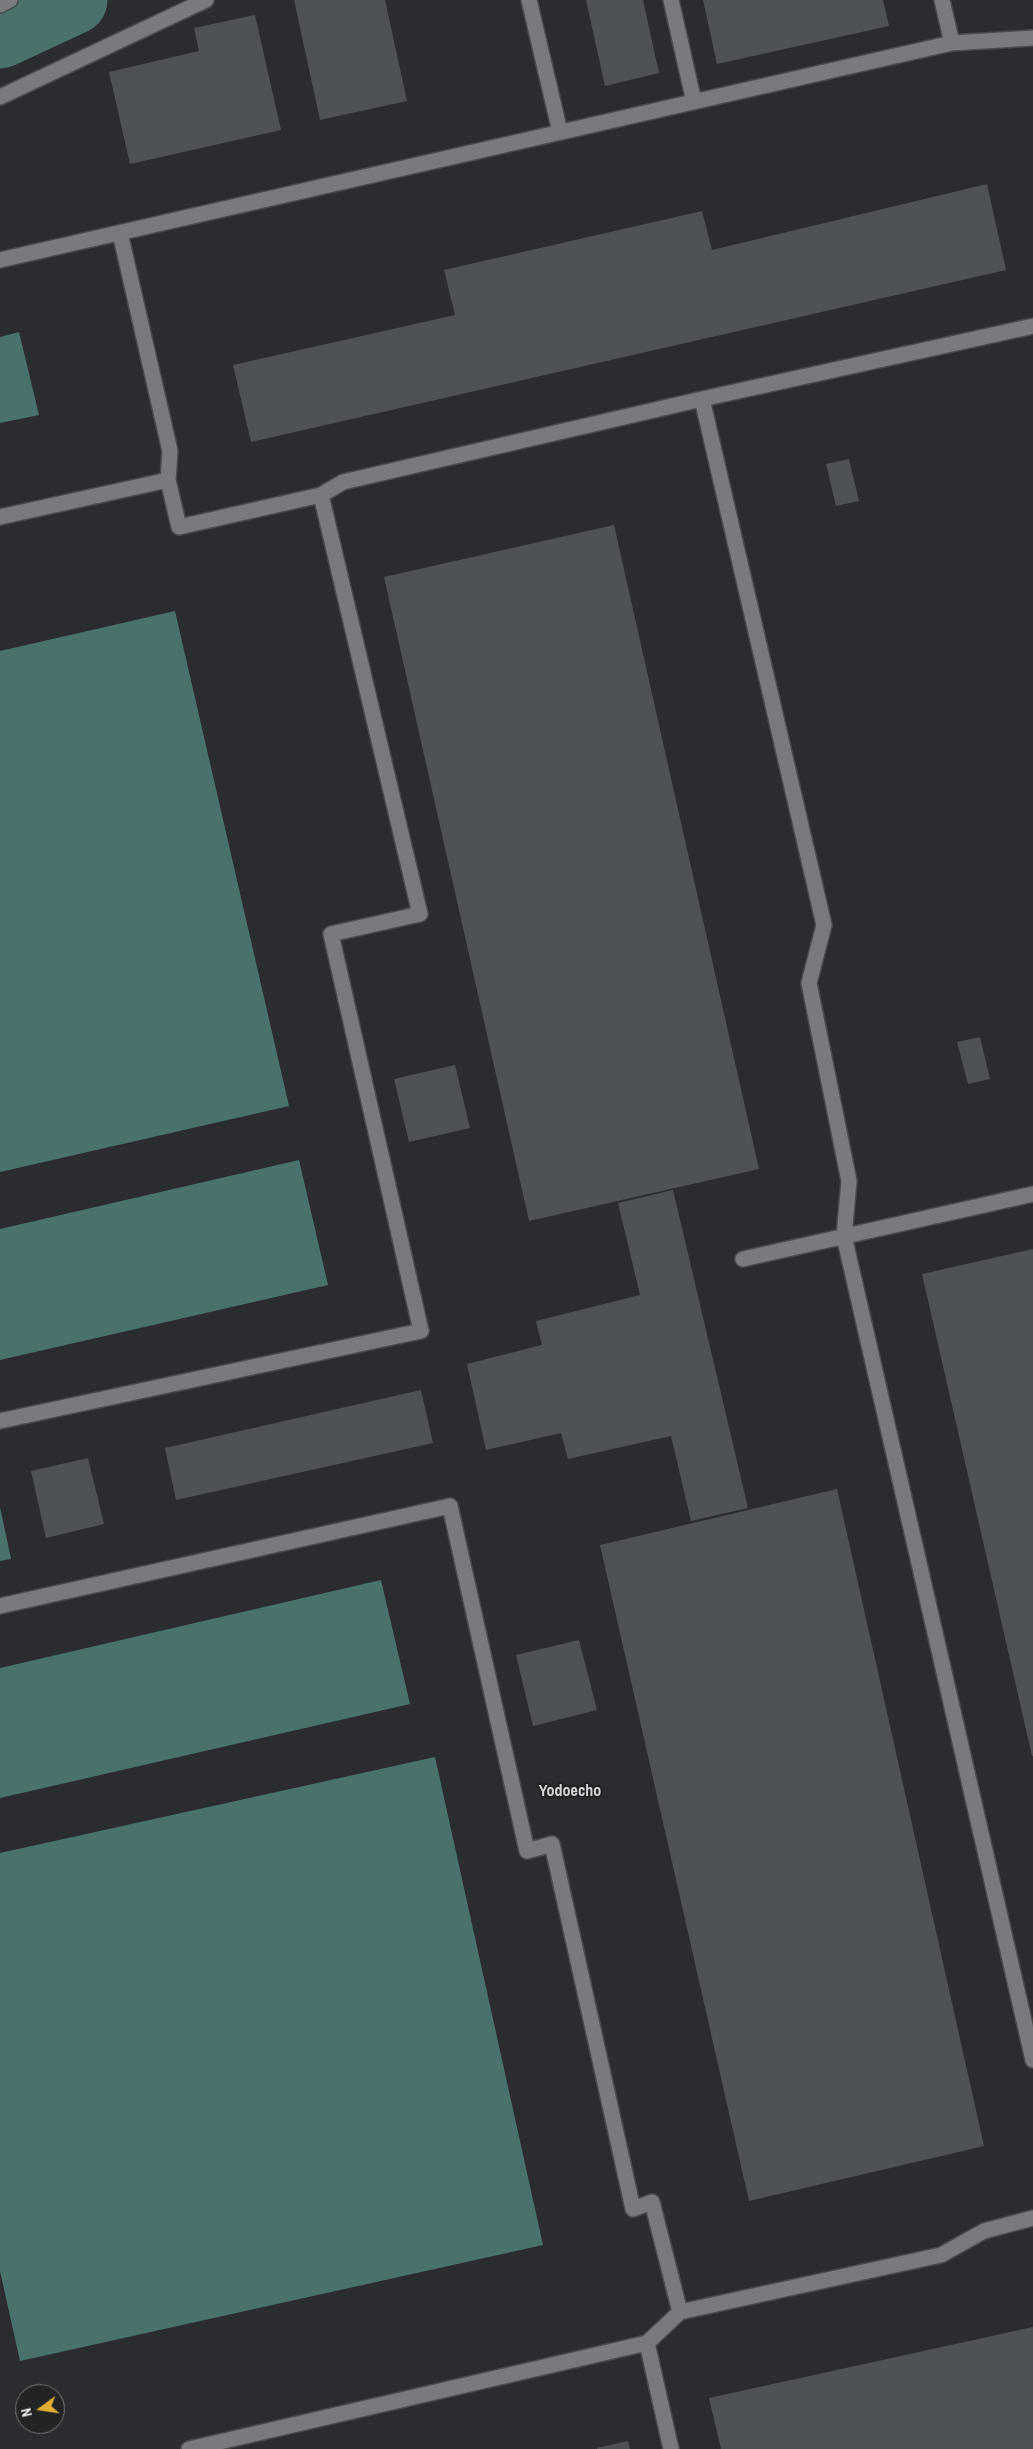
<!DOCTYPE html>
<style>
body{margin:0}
#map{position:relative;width:1033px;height:2449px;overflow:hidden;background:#2b2c2f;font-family:"Archivo Narrow",sans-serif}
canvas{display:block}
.north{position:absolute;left:15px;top:2384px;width:50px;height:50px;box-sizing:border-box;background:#212325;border:1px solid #747677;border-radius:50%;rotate:256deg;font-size:14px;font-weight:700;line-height:20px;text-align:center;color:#f1f2f3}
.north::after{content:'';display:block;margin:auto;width:18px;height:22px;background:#e3ae34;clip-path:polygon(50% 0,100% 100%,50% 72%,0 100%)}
</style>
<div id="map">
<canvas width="1033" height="2449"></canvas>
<div class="north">N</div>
</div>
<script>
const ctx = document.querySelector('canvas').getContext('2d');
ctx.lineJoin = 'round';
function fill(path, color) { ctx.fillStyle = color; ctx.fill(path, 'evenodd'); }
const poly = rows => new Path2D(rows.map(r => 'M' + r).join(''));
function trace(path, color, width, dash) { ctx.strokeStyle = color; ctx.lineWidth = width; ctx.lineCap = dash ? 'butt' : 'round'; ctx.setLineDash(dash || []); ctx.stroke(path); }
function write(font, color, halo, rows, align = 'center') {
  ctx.font = font + ' "Archivo Narrow",sans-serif'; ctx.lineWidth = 4.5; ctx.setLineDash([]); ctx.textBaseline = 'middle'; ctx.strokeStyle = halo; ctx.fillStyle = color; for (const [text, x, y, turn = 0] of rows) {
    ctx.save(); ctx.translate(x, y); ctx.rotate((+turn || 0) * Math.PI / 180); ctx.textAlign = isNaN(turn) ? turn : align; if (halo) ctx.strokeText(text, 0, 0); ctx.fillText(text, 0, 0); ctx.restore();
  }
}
fill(poly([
 [19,332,39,415,0,423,0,337],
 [175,611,289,1106,0,1172,0,651],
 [299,1160,328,1285,0,1360,0,1229],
 [0,1507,11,1559,0,1561],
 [381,1580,410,1704,0,1798,0,1668],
 [435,1757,543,2245,20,2361,0,2271,0,1853]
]), '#49726d');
trace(poly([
 [0,34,73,0]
]), '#49726d', 69);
fill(poly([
 [294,0,385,0,407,101,320,120],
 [586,0,643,0,659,73,605,86],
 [703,0,883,0,889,26,717,64],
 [255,15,281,130,130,164,109,72,199,51,194,28],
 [987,184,1006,270,251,442,233,365,455,315,444,270,702,211,712,250],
 [849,459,859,501,836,506,826,464],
 [614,525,759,1169,529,1221,384,577],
 [980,1037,990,1079,968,1084,957,1042],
 [455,1065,470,1128,409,1142,394,1079],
 [673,1190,748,1508,691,1521,671,1436,568,1459,561,1433,486,1450,467,1364,542,1345,536,1321,640,1295,618,1203],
 [1033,1249,1033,1756,1032,1756,922,1274],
 [421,1390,433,1443,176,1500,165,1448],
 [88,1458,104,1524,46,1538,31,1471],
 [837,1489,984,2146,749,2201,600,1545],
 [579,1640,597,1710,533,1726,516,1655],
 [1033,2327,1033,2449,721,2449,709,2398],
 [628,2441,630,2449,597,2449,597,2448]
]), '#4f5254');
const minor = poly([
 [529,0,560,132],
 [671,0,694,102],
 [942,0,952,43],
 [0,5,10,0],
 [0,97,206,0],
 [120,233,170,451,168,480,179,527,321,495,343,482,702,399,1033,326],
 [0,260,952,43,1033,38],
 [702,399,824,925,809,983,849,1181,844,1236,1033,2060],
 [0,517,168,480],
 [743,1259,1033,1194],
 [0,1421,421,1331,331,934,420,914,321,495],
 [0,1606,450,1506,527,1851,552,1844,633,2209,652,2202,680,2312],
 [647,2343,671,2449],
 [189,2449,647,2343,680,2312,941,2255,984,2231,1033,2218]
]);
trace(minor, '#484a4c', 18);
trace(minor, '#787a7d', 15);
write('bold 16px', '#d4d7da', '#212325', [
 ["Yodoecho",570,1792]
]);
</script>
